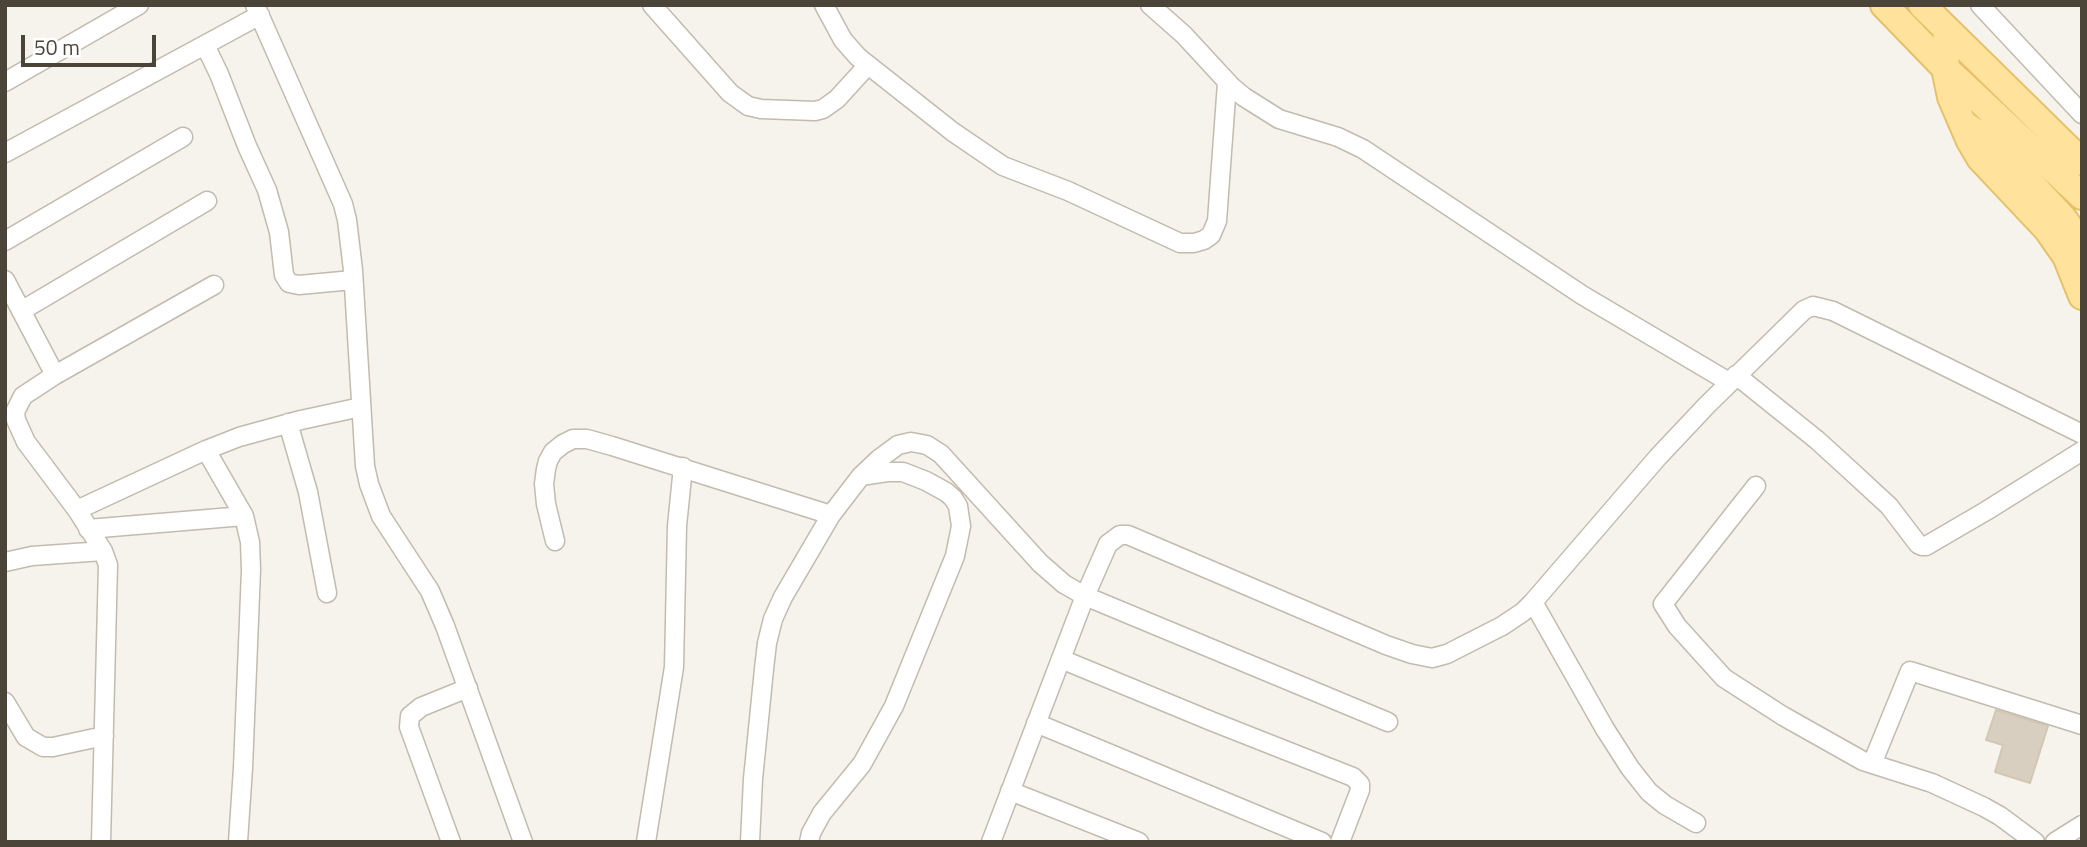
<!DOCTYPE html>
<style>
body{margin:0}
#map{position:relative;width:2087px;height:847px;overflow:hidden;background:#f6f3ec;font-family:"Titillium Web",sans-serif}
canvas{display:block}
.frame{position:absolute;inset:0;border:7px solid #4b4439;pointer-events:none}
.scale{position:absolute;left:21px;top:35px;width:135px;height:32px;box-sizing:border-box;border:4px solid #4b4439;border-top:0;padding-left:9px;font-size:21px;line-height:24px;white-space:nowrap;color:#4b4439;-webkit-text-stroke:5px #fff;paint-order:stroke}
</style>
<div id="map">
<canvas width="2087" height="847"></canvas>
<div class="frame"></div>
<div class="scale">50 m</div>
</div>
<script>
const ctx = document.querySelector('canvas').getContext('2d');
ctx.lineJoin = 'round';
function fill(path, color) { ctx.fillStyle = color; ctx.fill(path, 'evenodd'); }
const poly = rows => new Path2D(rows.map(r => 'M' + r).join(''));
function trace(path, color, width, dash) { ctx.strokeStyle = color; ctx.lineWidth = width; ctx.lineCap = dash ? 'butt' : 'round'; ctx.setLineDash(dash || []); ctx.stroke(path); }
const building = poly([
 [1996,710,2048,726,2030,783,1995,772,2003,745,1986,740,1996,710]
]);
fill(building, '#d8cfc1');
trace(building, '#d3c7b4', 2);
const minor = poly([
 [255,5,343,204,347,220,353,270,365,466,369,484,381,516,430,591,445,626,523,842],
 [652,5,730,93,748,106,761,109,815,111,823,109,837,99,868,65],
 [824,5,843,40,858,57,953,132,1003,166,1068,191,1180,243,1194,243,1204,240,1211,235,1217,221,1227,83],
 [1150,5,1184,35,1232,87,1244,97,1279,119,1338,137,1363,149,1582,295,1729,382],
 [1980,5,2082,114],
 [205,45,219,74,247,146,267,190,279,232,284,275,289,283,299,285,353,280],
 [5,82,139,5],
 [5,153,260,15],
 [5,241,183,137],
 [5,280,55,375],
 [21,311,207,201],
 [1736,375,1817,440,1851,471,1889,506,1918,544,1922,546,1926,546,1986,511,2082,451],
 [288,423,308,492,327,593],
 [206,450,244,516,250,542,251,570,243,768,238,842],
 [1756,486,1663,604,1677,626,1724,678,1783,716,1863,761,1932,783,1984,807,2000,816,2035,842],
 [77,510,206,450,239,437,301,420,361,407],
 [88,529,244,516],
 [555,541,546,504,544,484,546,469,548,461,553,452,563,444,573,439,587,439,612,446,831,515],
 [5,562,32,556,103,551],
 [1533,602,1605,729,1630,768,1649,792,1665,805,1696,823],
 [1061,659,1211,721,1353,777,1360,784,1360,790,1340,842],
 [5,702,26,737,43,747,53,747,104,736],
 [1036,723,1322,842],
 [1872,764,1910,671,2082,725],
 [1010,791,1139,842],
 [101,842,108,565,103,551,77,510,26,442,16,420,15,412,23,396,55,375,214,285],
 [451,842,409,727,410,716,421,707,468,688],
 [646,842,674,667,677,526,683,467],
 [750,842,753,779,764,669,767,643,773,619,783,597,831,515,861,476,879,459,898,445,911,442,927,445,941,454,1040,563,1064,584,1085,596,1388,722],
 [809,842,811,833,822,813,862,764,894,706,955,556,961,526,958,506,953,498,946,492,926,481,903,472,887,472,861,476],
 [991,842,1085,596,1108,544,1120,535,1128,535,1386,645,1412,654,1432,658,1447,654,1502,626,1523,612,1533,602,1658,457,1707,405,1804,310,1813,306,1833,311,2082,434],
 [2055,842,2082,825]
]);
const primary = poly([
 [1884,5,1945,68,2082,196],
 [1922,5,2082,162],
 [1947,31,1945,68,1951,97,1970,141,1980,158,2047,229,2066,256,2082,296],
 [1963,124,1993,143,2063,218,2082,245]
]);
trace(minor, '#c2bbae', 21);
trace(primary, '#e6c16a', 30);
trace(minor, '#fff', 18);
trace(primary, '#ffe39c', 26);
</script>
